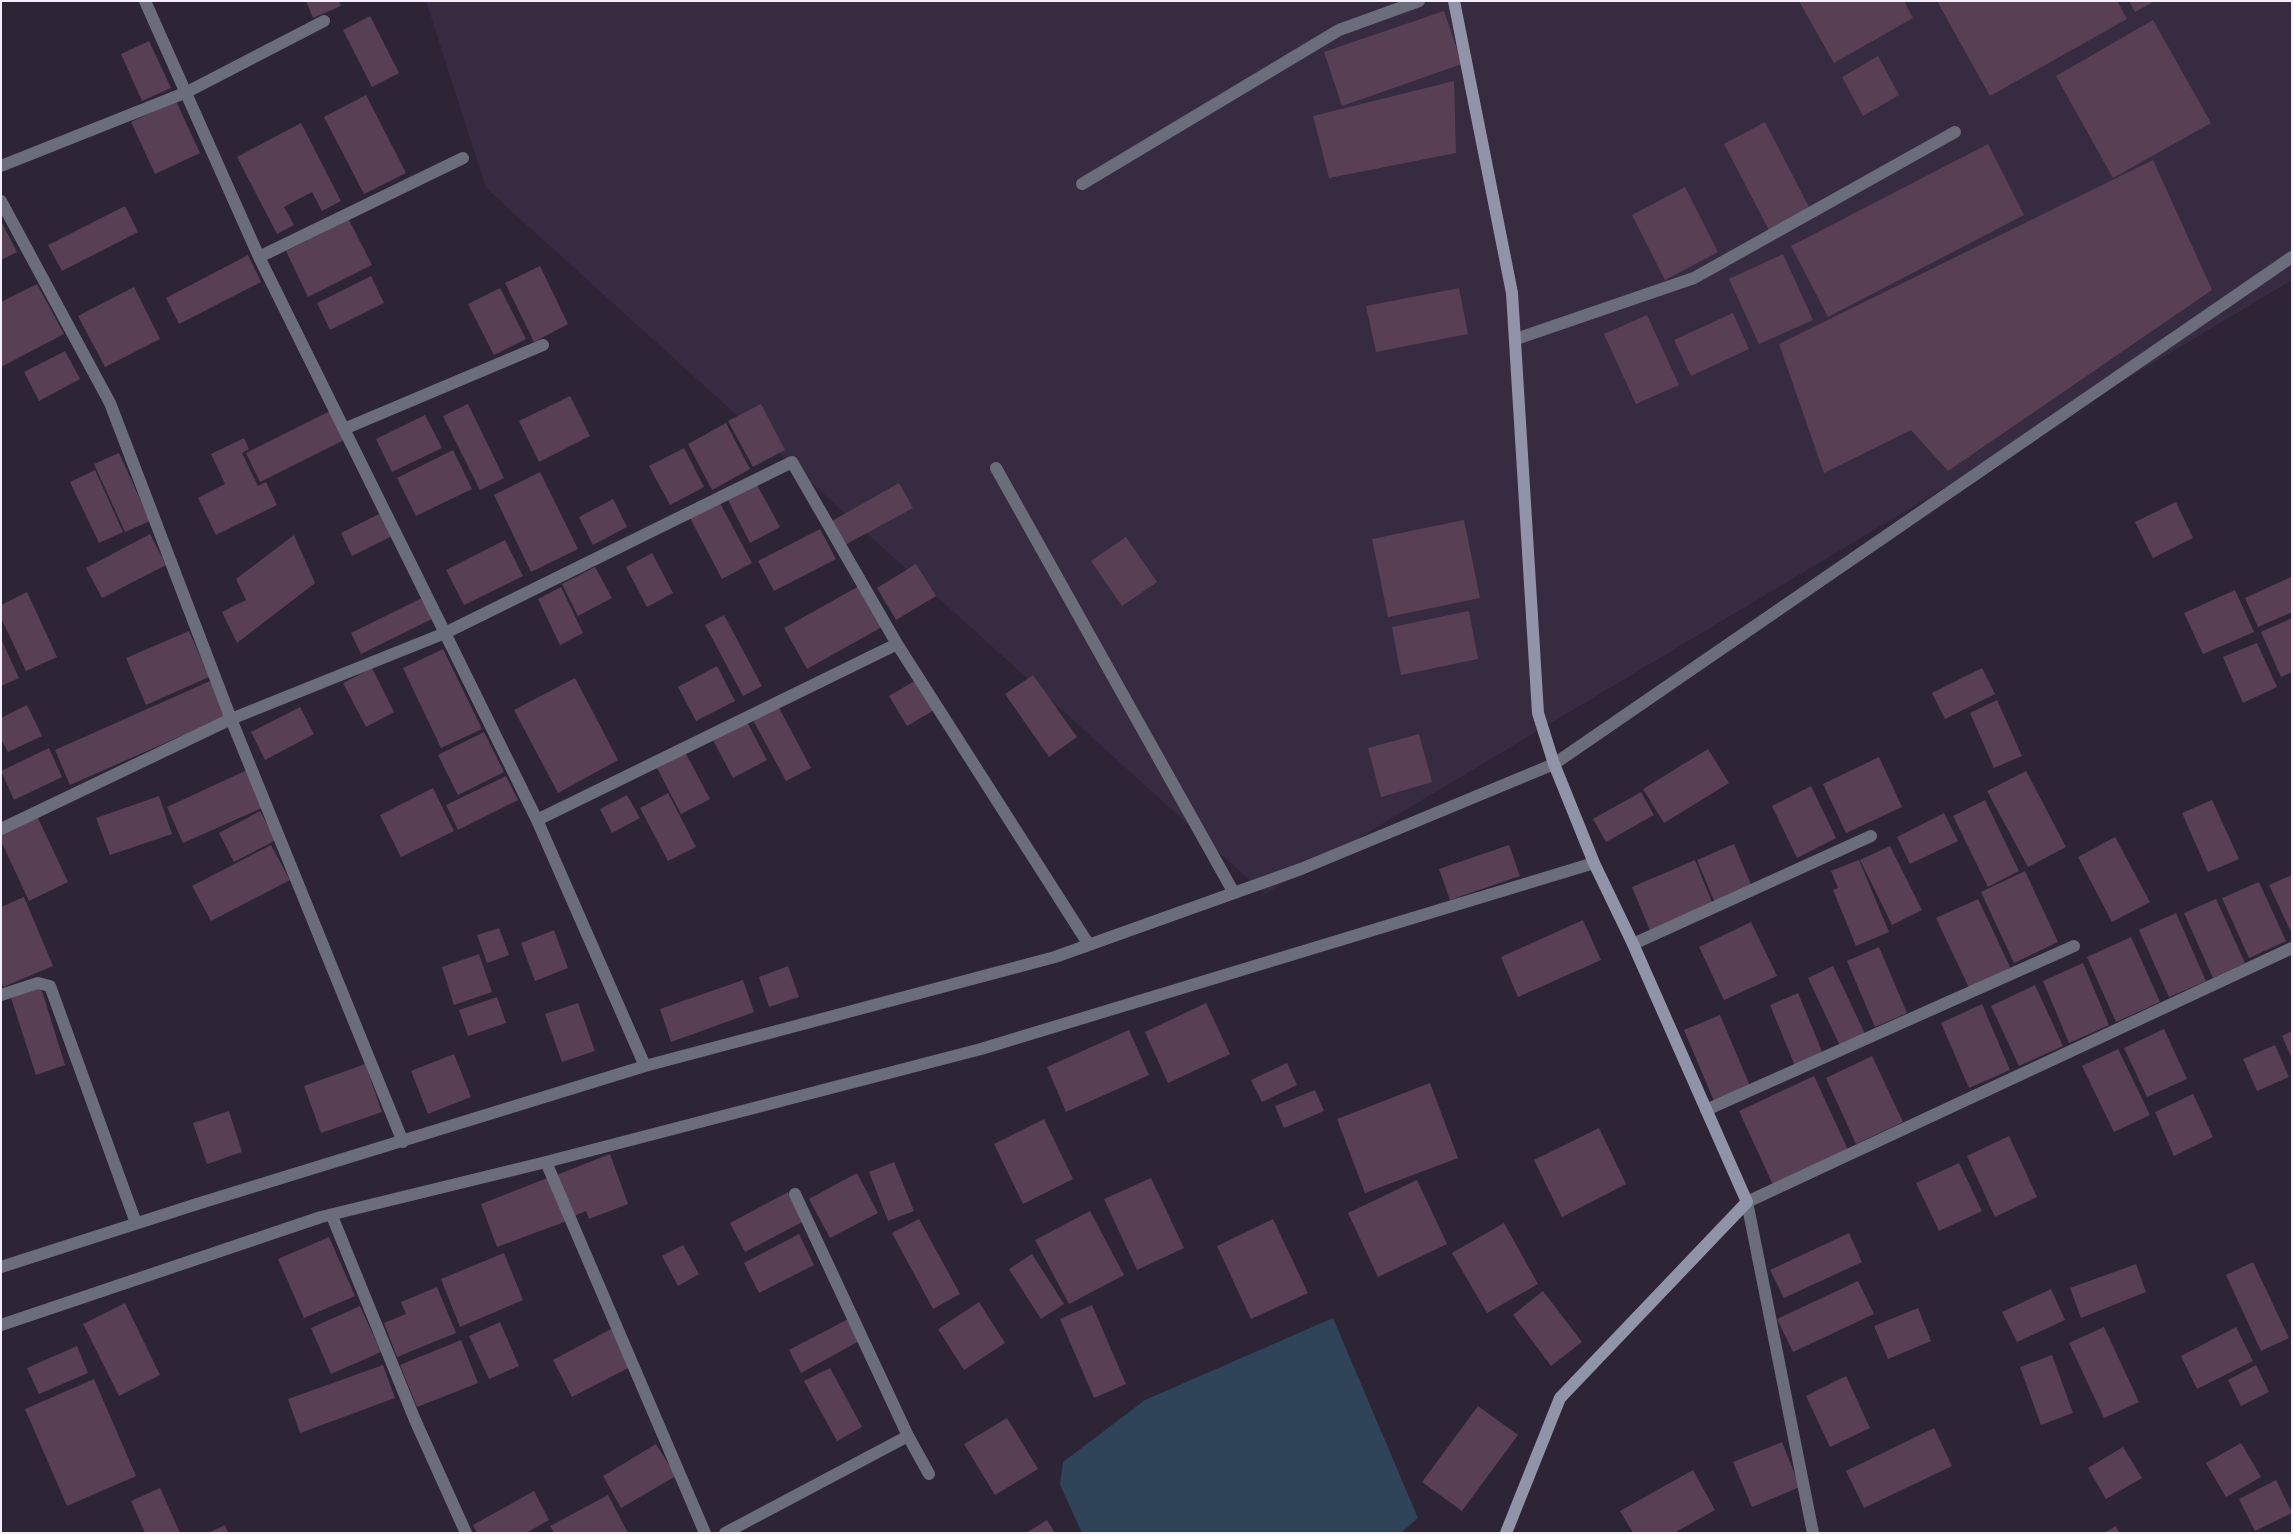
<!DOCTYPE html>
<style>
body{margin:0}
#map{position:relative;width:2293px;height:1534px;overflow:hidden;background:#2d2436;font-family:"Fira Sans",sans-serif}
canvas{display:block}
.frame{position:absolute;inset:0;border:2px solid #f3eef9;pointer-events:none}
</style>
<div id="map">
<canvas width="2293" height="1534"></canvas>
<div class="frame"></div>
</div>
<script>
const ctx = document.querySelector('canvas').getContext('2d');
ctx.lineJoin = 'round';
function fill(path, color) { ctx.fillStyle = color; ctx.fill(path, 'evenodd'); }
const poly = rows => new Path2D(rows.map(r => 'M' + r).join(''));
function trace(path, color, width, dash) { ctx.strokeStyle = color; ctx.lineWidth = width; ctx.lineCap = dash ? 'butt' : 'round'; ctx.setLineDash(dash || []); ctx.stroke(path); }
fill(poly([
 [426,1,2292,1,2292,280,1265,894,486,188]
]), '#372b42');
fill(poly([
 [1333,1318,1418,1518,1401,1533,1082,1533,1060,1485,1063,1462,1145,1400]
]), '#2f4359');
fill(poly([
 [306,1,339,1,341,6,313,18],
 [1799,1,1904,1,1913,18,1834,63],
 [1937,1,2117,1,2127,19,1990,96],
 [2129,1,2155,1,2135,12],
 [1444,11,1462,64,1342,106,1324,52],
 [370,16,399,73,372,87,343,30],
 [2153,20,2211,123,2113,178,2056,76],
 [149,41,171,88,142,101,121,54],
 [1878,56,1899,95,1863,116,1842,77],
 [1454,81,1456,153,1329,178,1313,116],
 [366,95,406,173,364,194,324,117],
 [176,101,200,153,155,174,131,122],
 [1765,122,1811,211,1770,232,1724,144],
 [301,123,341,201,322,211,312,192,284,207,294,225,277,234,237,157],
 [1988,144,2024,215,1828,317,1791,246],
 [2153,160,2212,290,1948,471,1911,430,1824,473,1779,344],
 [1685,187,1718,252,1665,280,1632,215],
 [125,206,138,232,62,271,48,245],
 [349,220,372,265,308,297,286,251],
 [1,221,17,252,1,260],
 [1783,254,1813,320,1759,344,1729,279],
 [248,255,261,282,179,324,166,298],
 [540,266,568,324,534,342,505,283],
 [371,276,384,303,330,330,317,303],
 [37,284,64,334,1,367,1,302],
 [134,287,160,339,105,367,78,316],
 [500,288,526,339,494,355,468,304],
 [1459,288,1468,334,1376,352,1366,306],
 [1733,313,1749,349,1691,376,1674,340],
 [1647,315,1679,385,1636,404,1604,334],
 [65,351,80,379,39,401,24,372],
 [570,396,590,436,539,462,519,421],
 [468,404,504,478,480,490,443,416],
 [761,404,785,450,753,467,728,421],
 [334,409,348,438,260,482,246,453],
 [425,415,442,448,392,472,376,439],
 [726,423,750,469,712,490,688,444],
 [244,438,249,449,242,453,258,486,266,482,277,505,216,535,198,498,225,484,211,454],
 [684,448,704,487,670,505,649,466],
 [453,450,472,489,416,516,397,478],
 [119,453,150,521,125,532,94,464],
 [95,470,123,532,99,543,70,482],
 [540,472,578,549,531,572,494,495],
 [899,483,913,508,845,545,832,521],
 [757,485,780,527,750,543,728,500],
 [613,499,627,527,593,545,579,517],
 [2176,502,2193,538,2153,558,2135,522],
 [720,503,752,563,722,579,690,518],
 [383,512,394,535,352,556,341,533],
 [1464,520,1480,598,1388,617,1372,539],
 [820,529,836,559,774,591,758,561],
 [150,534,166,565,102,598,86,568],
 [294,535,315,583,237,643,222,612,246,600,236,579],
 [1126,537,1157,582,1122,606,1091,561],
 [505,540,523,576,464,605,446,570],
 [652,553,673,593,647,607,626,567],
 [916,564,936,596,896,620,877,588],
 [595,567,612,598,578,616,562,584],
 [2291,577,2292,612,2258,627,2245,598],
 [859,586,882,627,807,669,784,628],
 [561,587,583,633,560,645,538,599],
 [2235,590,2254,632,2203,654,2184,613],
 [27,592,57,657,26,671,1,618,1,605],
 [424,597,434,618,361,654,351,633],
 [1469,611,1478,659,1401,675,1392,627],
 [724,615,762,686,743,696,705,625],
 [2292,618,2292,672,2281,677,2261,632],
 [189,631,209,677,146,705,126,658],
 [1,639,19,678,1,686],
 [2257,643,2277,687,2243,703,2223,657],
 [443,649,482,729,441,748,403,668],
 [717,666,735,701,696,721,678,687],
 [372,668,394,712,366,727,343,683],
 [1982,668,1995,694,1945,719,1932,693],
 [1033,675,1077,737,1049,757,1005,694],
 [575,678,618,760,558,793,514,710],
 [918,679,936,709,907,726,889,696],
 [210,681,226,716,70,785,55,750],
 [1997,700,2022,756,1994,768,1970,713],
 [27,705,42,736,8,752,1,739,1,718],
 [778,706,811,768,786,781,753,720],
 [300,707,314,734,265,760,251,732],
 [747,722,767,760,733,778,713,740],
 [484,732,504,772,458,795,438,755],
 [1419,734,1432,782,1381,797,1368,748],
 [49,748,62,777,14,800,1,771],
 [1708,749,1729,783,1664,823,1643,789],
 [685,752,710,799,681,814,657,768],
 [1879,757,1902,807,1846,833,1823,784],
 [247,770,264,807,183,843,167,807],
 [2026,771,2066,847,2028,867,1987,791],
 [506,776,518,800,458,830,446,805],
 [1811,786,1836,838,1797,858,1772,806],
 [433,788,454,831,401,857,380,815],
 [1641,792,1654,815,1606,842,1593,819],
 [668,793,696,847,668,861,640,808],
 [627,795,640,818,612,833,600,809],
 [159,796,172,834,110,855,96,818],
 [1985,800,2019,871,1988,887,1953,816],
 [2212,800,2239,859,2208,872,2182,813],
 [260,811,276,840,234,862,219,833],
 [1944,813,1958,841,1910,864,1897,837],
 [37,816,68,882,29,901,1,841,1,833],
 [2115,837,2150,902,2112,922,2078,857],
 [1734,844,1752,887,1715,903,1697,860],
 [271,845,290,880,211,921,192,886],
 [1509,845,1520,876,1450,900,1439,869],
 [1890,846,1922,910,1892,925,1860,860],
 [1695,860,1714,907,1651,933,1632,887],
 [1859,860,1889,932,1856,946,1833,890,1838,888,1831,871],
 [2025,871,2058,942,2014,963,1981,892],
 [2292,875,2292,934,2269,885],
 [2259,882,2286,941,2249,958,2222,898],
 [24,897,53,966,3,987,1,982,1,907],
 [1978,899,2011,969,1969,988,1936,918],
 [2216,899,2245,963,2213,978,2184,913],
 [2176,913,2206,981,2169,997,2139,930],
 [1583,920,1601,960,1518,997,1501,957],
 [1751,922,1777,976,1724,1000,1699,947],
 [499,928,509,955,487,963,477,935],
 [554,930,568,968,535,981,521,943],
 [2131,937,2160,1002,2116,1022,2087,957],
 [1879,947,1907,1013,1875,1027,1847,961],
 [479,954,492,992,454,1005,442,967],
 [2083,963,2109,1025,2069,1043,2043,981],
 [788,966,799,997,769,1007,759,977],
 [1833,966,1865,1034,1840,1046,1808,978],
 [743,980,754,1012,671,1042,660,1009],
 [2035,985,2063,1046,2019,1066,1991,1006],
 [41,988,65,1065,36,1075,11,998],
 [1798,993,1823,1054,1795,1066,1770,1005],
 [497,997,506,1023,468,1036,459,1010],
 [578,1003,595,1051,562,1062,545,1014],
 [1206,1003,1230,1054,1168,1083,1145,1032],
 [1982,1004,2010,1070,1969,1088,1941,1023],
 [1720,1015,1750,1086,1714,1101,1684,1030],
 [2164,1029,2187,1079,2147,1097,2124,1048],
 [1129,1030,1149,1075,1066,1112,1047,1067],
 [2292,1031,2292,1059,2282,1036],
 [2275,1045,2289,1077,2257,1091,2243,1059],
 [2118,1049,2150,1115,2114,1132,2082,1066],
 [454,1054,471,1097,428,1114,411,1071],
 [1872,1056,1903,1122,1856,1144,1826,1078],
 [1287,1063,1297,1085,1262,1102,1251,1080],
 [365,1064,382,1112,321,1133,304,1086],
 [1814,1076,1849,1152,1774,1187,1739,1111],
 [1430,1083,1458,1158,1365,1193,1337,1119],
 [1315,1090,1324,1111,1284,1128,1275,1106],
 [2193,1094,2213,1137,2174,1156,2155,1112],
 [229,1111,242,1152,207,1164,193,1123],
 [1044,1119,1073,1179,1023,1204,994,1144],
 [1599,1128,1626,1184,1562,1217,1534,1160],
 [2009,1136,2037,1197,1995,1217,1967,1156],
 [610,1154,628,1204,589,1219,586,1211,571,1217,554,1176],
 [894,1162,914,1211,888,1221,869,1172],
 [1959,1163,1982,1211,1939,1231,1916,1183],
 [857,1173,878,1213,830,1238,809,1199],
 [550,1177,567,1221,497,1247,481,1204],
 [1151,1178,1184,1248,1137,1270,1104,1199],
 [1417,1180,1447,1244,1378,1277,1348,1213],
 [788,1192,804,1221,745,1252,730,1223],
 [1090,1211,1124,1275,1069,1304,1035,1240],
 [919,1219,960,1294,933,1309,892,1233],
 [1273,1219,1308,1293,1251,1319,1217,1246],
 [1504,1223,1538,1284,1487,1313,1452,1253],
 [1849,1233,1862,1262,1784,1298,1770,1270],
 [799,1234,814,1265,759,1293,744,1263],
 [329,1237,355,1296,304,1318,278,1259],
 [683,1245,699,1274,678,1286,662,1256],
 [504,1253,523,1300,460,1327,441,1279],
 [1032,1254,1064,1304,1041,1319,1009,1269],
 [2253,1262,2289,1338,2261,1351,2226,1275],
 [2136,1264,2146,1292,2081,1318,2070,1288],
 [1858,1281,1874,1314,1793,1352,1777,1319],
 [437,1287,456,1333,397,1357,384,1323,406,1314,401,1302],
 [2051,1289,2065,1320,2017,1342,2002,1312],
 [1543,1291,1582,1342,1551,1366,1513,1315],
 [979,1302,1005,1343,964,1370,938,1329],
 [125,1303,160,1375,119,1396,83,1324],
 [1092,1305,1126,1384,1094,1398,1060,1319],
 [360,1306,381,1352,331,1374,311,1328],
 [1918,1308,1931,1341,1888,1359,1874,1326],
 [850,1318,861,1340,801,1373,789,1350],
 [500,1322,519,1366,489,1379,469,1336],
 [2104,1327,2139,1402,2104,1418,2069,1343],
 [2236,1327,2253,1361,2197,1389,2181,1356],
 [613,1328,632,1366,572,1397,553,1360],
 [461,1340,478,1383,417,1407,400,1365],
 [77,1346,88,1373,39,1394,27,1368],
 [2052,1355,2073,1413,2041,1425,2020,1367],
 [383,1365,395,1398,300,1433,288,1399],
 [2256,1365,2269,1392,2241,1406,2228,1380],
 [830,1368,862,1427,837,1441,804,1381],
 [1846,1376,1870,1428,1830,1447,1806,1396],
 [94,1379,136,1476,67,1506,25,1409],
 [1478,1406,1518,1435,1462,1511,1422,1482],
 [1007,1418,1038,1469,995,1495,964,1444],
 [1934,1428,1952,1466,1864,1508,1846,1471],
 [1782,1442,1800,1487,1752,1507,1733,1462],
 [2241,1443,2261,1477,2226,1497,2206,1463],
 [656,1444,676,1476,621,1508,603,1476],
 [2123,1447,2142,1478,2106,1499,2088,1468],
 [1693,1470,1715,1510,1674,1533,1633,1533,1620,1511],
 [2276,1480,2292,1513,2255,1531,2239,1499],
 [160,1488,180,1533,145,1533,131,1501],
 [534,1491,549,1520,526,1533,477,1533,473,1525],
 [608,1495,628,1533,554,1533,550,1526],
 [1047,1520,1055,1533,1026,1533],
 [225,1525,228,1533,208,1533],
 [2116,1526,2119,1533,2104,1533]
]), '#593f53');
trace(poly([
 [1,166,187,92,324,21],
 [1082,184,1339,30,1419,1],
 [1,201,110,403,231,719,403,1142],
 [259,257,463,158],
 [1516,339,1694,278,1955,132],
 [344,429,543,345],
 [996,468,1234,893],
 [897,644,1089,945],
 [537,820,645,1066,1055,957,1301,869,1554,764,2292,257],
 [1,829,231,719,445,633,792,462,897,644,537,820,445,633,344,429,259,257,145,1],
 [1633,944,1871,836],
 [1,995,38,983,50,986,136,1223],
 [1706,1110,2074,946],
 [546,1162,705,1533],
 [795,1194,908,1436,929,1474],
 [332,1216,415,1420,466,1533],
 [1,1267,197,1204,645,1066],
 [1,1325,321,1217,546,1162,981,1049,1594,863],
 [725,1533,908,1436],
 [1813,1533,1747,1202,2292,948]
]), '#6c6d7b', 12);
trace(poly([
 [1454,1,1512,293,1538,713,1554,764,1594,863,1633,944,1747,1202,1560,1398,1506,1533]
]), '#9194a9', 12);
</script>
